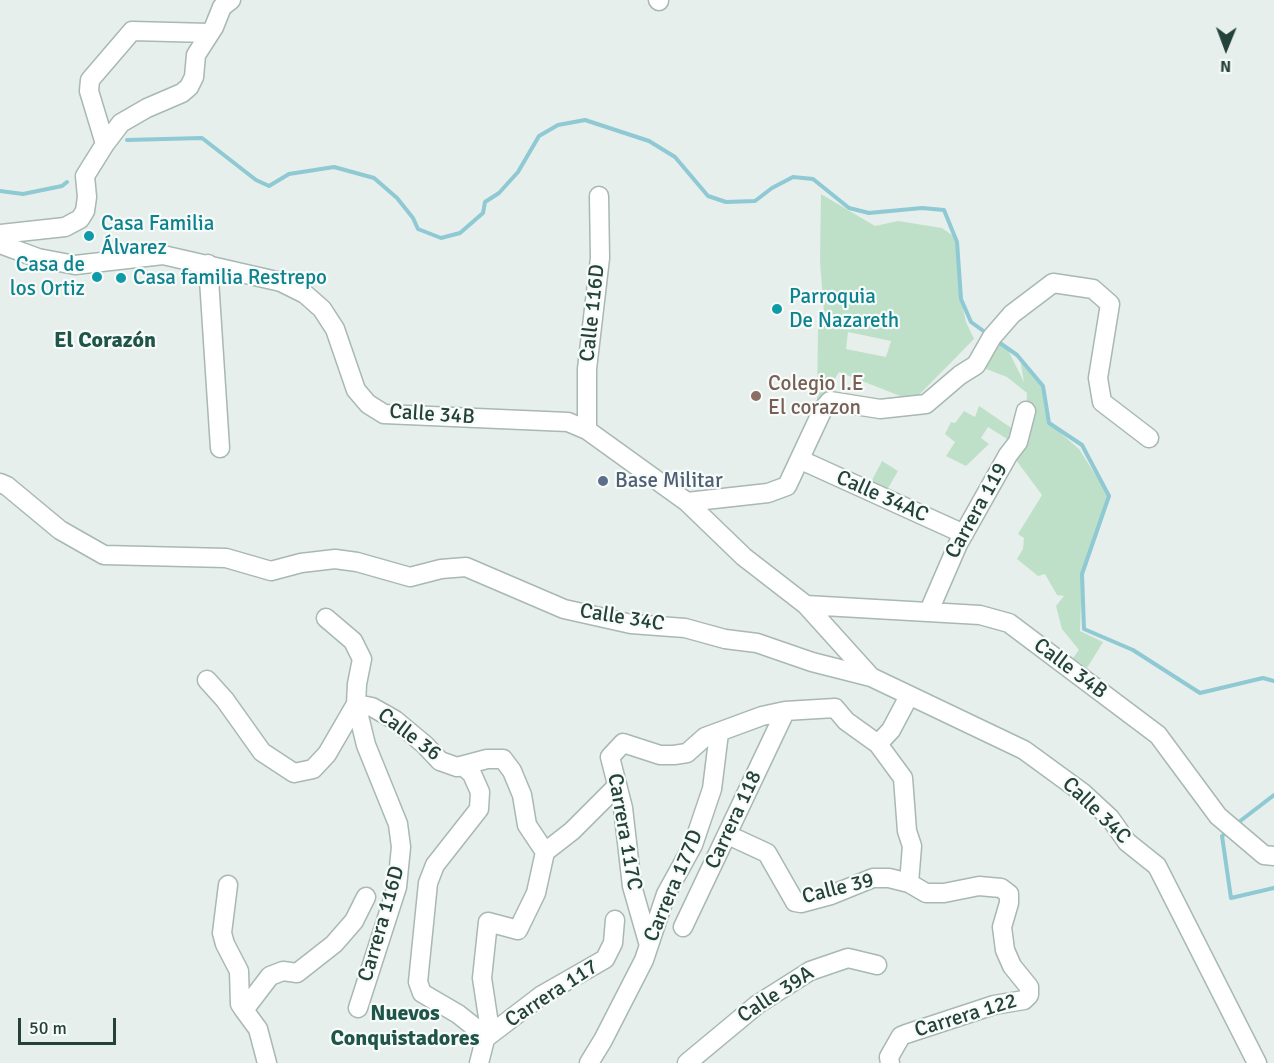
<!DOCTYPE html>
<meta charset="utf-8">
<style>
body{margin:0}
#map{position:relative;width:1274px;height:1063px;overflow:hidden;background:#e6efeb;font-family:Signika,sans-serif}
canvas{display:block}
.north{position:absolute;left:1196px;top:18px;width:60px;height:60px;-webkit-text-stroke:4px #f7fbf9;paint-order:stroke;rotate:181deg;font-size:16px;font-weight:700;line-height:24px;text-align:center;color:#24423a}
.north::after{content:'';display:block;margin:auto;width:21px;height:27px;background:#24423a;clip-path:polygon(50% 0,100% 100%,50% 72%,0 100%)}
.scale{position:absolute;left:18px;top:1018px;width:98px;height:27px;box-sizing:border-box;border:3px solid #24423a;border-top:0;padding-left:8px;font-size:18px;line-height:21px;white-space:nowrap;color:#24423a;-webkit-text-stroke:4px #f7fbf9;paint-order:stroke}
</style>
<div id="map">
<canvas width="1274" height="1063"></canvas>
<div class="north">N</div>
<div class="scale">50 m</div>
</div>
<script>
const ctx = document.querySelector('canvas').getContext('2d');
ctx.lineJoin = 'round';
function fill(path, color) { ctx.fillStyle = color; ctx.fill(path, 'evenodd'); }
const poly = rows => new Path2D(rows.map(r => 'M' + r).join(''));
function trace(path, color, width, dash) { ctx.strokeStyle = color; ctx.lineWidth = width; ctx.lineCap = dash ? 'butt' : 'round'; ctx.setLineDash(dash || []); ctx.stroke(path); }
function write(font, color, halo, rows, align = 'center') {
  ctx.font = font + ' Signika,sans-serif'; ctx.lineWidth = 4.5; ctx.setLineDash([]); ctx.textBaseline = 'middle'; ctx.strokeStyle = halo; ctx.fillStyle = color; for (const [text, x, y, turn = 0] of rows) {
    ctx.save(); ctx.translate(x, y); ctx.rotate((+turn || 0) * Math.PI / 180); ctx.textAlign = isNaN(turn) ? turn : align; if (halo) ctx.strokeText(text, 0, 0); ctx.fillText(text, 0, 0); ctx.restore();
  }
}
fill(poly([
 [821,194,875,226,898,221,942,228,956,238,961,299,966,322,974,339,913,401,839,372,817,408,818,326,825,326,820,261],
 [848,332,891,341,886,357,846,349],
 [992,338,1008,350,1024,382,1020,359,1043,386,1049,423,1079,449,1109,496,1082,574,1080,631,1103,642,1087,668,1073,658,1079,650,1062,629,1056,606,1064,596,1057,595,1045,574,1038,576,1017,559,1023,549,1024,538,1018,534,1042,495,1013,456,1026,411,1027,393,1007,377,976,365],
 [979,406,1013,429,1012,442,988,427,981,438,989,444,966,466,946,456,955,442,945,434,951,422,955,423,964,411,975,417],
 [882,461,898,471,887,490,871,482]
]), '#bfe0c8');
trace(poly([
 [127,140,202,138,256,180,269,186,289,174,334,167,374,178,397,198,413,218,418,229,441,238,460,233,483,213,485,202,499,193,518,172,539,136,558,125,585,120,649,141,675,157,708,196,726,202,755,201,772,188,793,177,813,179,849,208,869,213,922,208,944,210,957,242,961,299,971,322,989,335],
 [0,191,23,194,62,186,67,182],
 [997,341,1017,355,1043,386,1049,423,1082,445,1109,496,1082,574,1084,629,1133,650,1200,693,1263,678,1274,681],
 [1235,825,1274,795],
 [1227,832,1222,836,1231,898,1274,888]
]), '#8ec9d4', 4);
const minor = poly([
 [658,0,659,1],
 [105,144,89,91,90,80,132,31,209,33],
 [0,234,65,227,80,219,85,211,87,197,85,176,105,144,121,123,147,108,182,93,189,87,194,77,196,55,214,27,222,7,231,0],
 [0,244,38,258,75,265,163,255,281,282,305,294,322,309,335,329,356,390,368,404,384,414,568,422,587,430,687,502,744,557,806,605,980,615,1009,623,1158,735,1218,816,1264,855,1274,856],
 [208,264,220,448],
 [587,430,587,369,600,258,599,196],
 [801,460,964,534],
 [0,483,7,486,60,530,104,555,226,558,271,571,301,563,335,559,357,562,410,577,441,569,466,567,564,609,631,624,685,628,725,639,757,643,812,662,871,677,1024,750,1083,793,1110,818,1127,842,1157,866,1257,1063],
 [687,502,768,493,787,486,823,409,830,401,880,409,926,404,960,375,976,365,992,337,1012,314,1053,283,1093,289,1110,304,1098,378,1102,402,1149,438],
 [806,605,871,677],
 [929,611,958,544,1008,455,1018,442,1026,411],
 [326,618,353,641,362,659,357,684,356,704,372,707,395,720,425,745,440,761,457,767,487,759,503,759,512,771,522,795,527,825,545,852],
 [207,680,225,700,262,752,294,773,313,769,327,754,356,704],
 [356,704,366,745,398,824,401,847,397,887,358,1008],
 [878,744,891,730,909,696],
 [463,766,472,774,480,792,479,809,435,865,428,883,418,982,422,993,458,1014,487,1037],
 [728,835,767,853,795,902,801,903,831,895,873,878,889,878,909,883,926,893,944,893,979,886,1001,888,1009,894,1009,903,1002,927,1005,950,1012,966,1029,987,1029,995,1024,1000,994,1005,906,1034,901,1036,889,1057,890,1063],
 [545,852,572,831,617,786],
 [228,885,222,933,225,944,239,971,240,1004,244,1010,270,976,283,971,297,973,334,944,354,921,366,897],
 [683,927,785,712],
 [648,942,632,886,623,808,610,757,623,743,660,755,674,755,687,753,705,737,762,716,785,711,835,708,846,721,878,744,903,778,907,831,912,846,909,883],
 [244,1010,258,1029,267,1063],
 [487,1037,542,995,605,959,613,943,615,920],
 [479,1063,489,1024,482,978,488,922,518,930,536,893,545,852],
 [589,1063,603,1040,644,960,666,894,693,845,712,789,719,733],
 [687,1063,758,1004,810,971,848,958,877,965]
]);
trace(minor, '#a8b8b2', 21);
trace(minor, '#fff', 18);
for (const [x, y, r, color] of [
 [89,236,6,"#0f9aa8"],
 [97,277,6,"#0f9aa8"],
 [121,278,6,"#0f9aa8"],
 [777,309,6,"#0f9aa8"],
 [756,396,6,"#8d6e63"],
 [603,481,6,"#5c6f8a"]
]) { const dot = new Path2D(); dot.arc(x, y, r, 0, 2 * Math.PI); ctx.fillStyle = color; ctx.fill(dot); trace(dot, '#f7fbf9', 2); }
write('21px', '#0d838f', '#f7fbf9', [
 ["Casa Familia",101,224],
 ["Álvarez",101,248],
 ["Casa de",85,265,"right"],
 ["los Ortiz",85,289,"right"],
 ["Casa familia Restrepo",133,278],
 ["Parroquia",789,297],
 ["De Nazareth",789,321]
], 'left');
write('21px', '#24423a', '#f7fbf9', [
 ["Calle 116D",593,313,-84],
 ["Calle 34B",432,415,4],
 ["Calle 34AC",882,497,24],
 ["Carrera 119",977,511,-61],
 ["Calle 34C",622,618,9],
 ["Calle 34B",1070,669,37],
 ["Calle 36",409,735,37],
 ["Calle 34C",1096,811,44],
 ["Carrera 118",734,820,-65],
 ["Carrera 117C",624,832,80],
 ["Carrera 177D",674,886,-67],
 ["Calle 39",838,889,-14],
 ["Carrera 116D",382,924,-74],
 ["Carrera 117",552,994,-33],
 ["Calle 39A",776,995,-33],
 ["Carrera 122",966,1016,-17]
]);
write('21px', '#785e54', '#f7fbf9', [
 ["Colegio I.E",768,384],
 ["El corazon",768,408]
], 'left');
write('21px', '#4e5e75', '#f7fbf9', [
 ["Base Militar",615,481]
], 'left');
write('bold 22px', '#1f5548', '#f7fbf9', [
 ["El Corazón",105,341],
 ["Nuevos",405,1014],
 ["Conquistadores",405,1039]
]);
</script>
